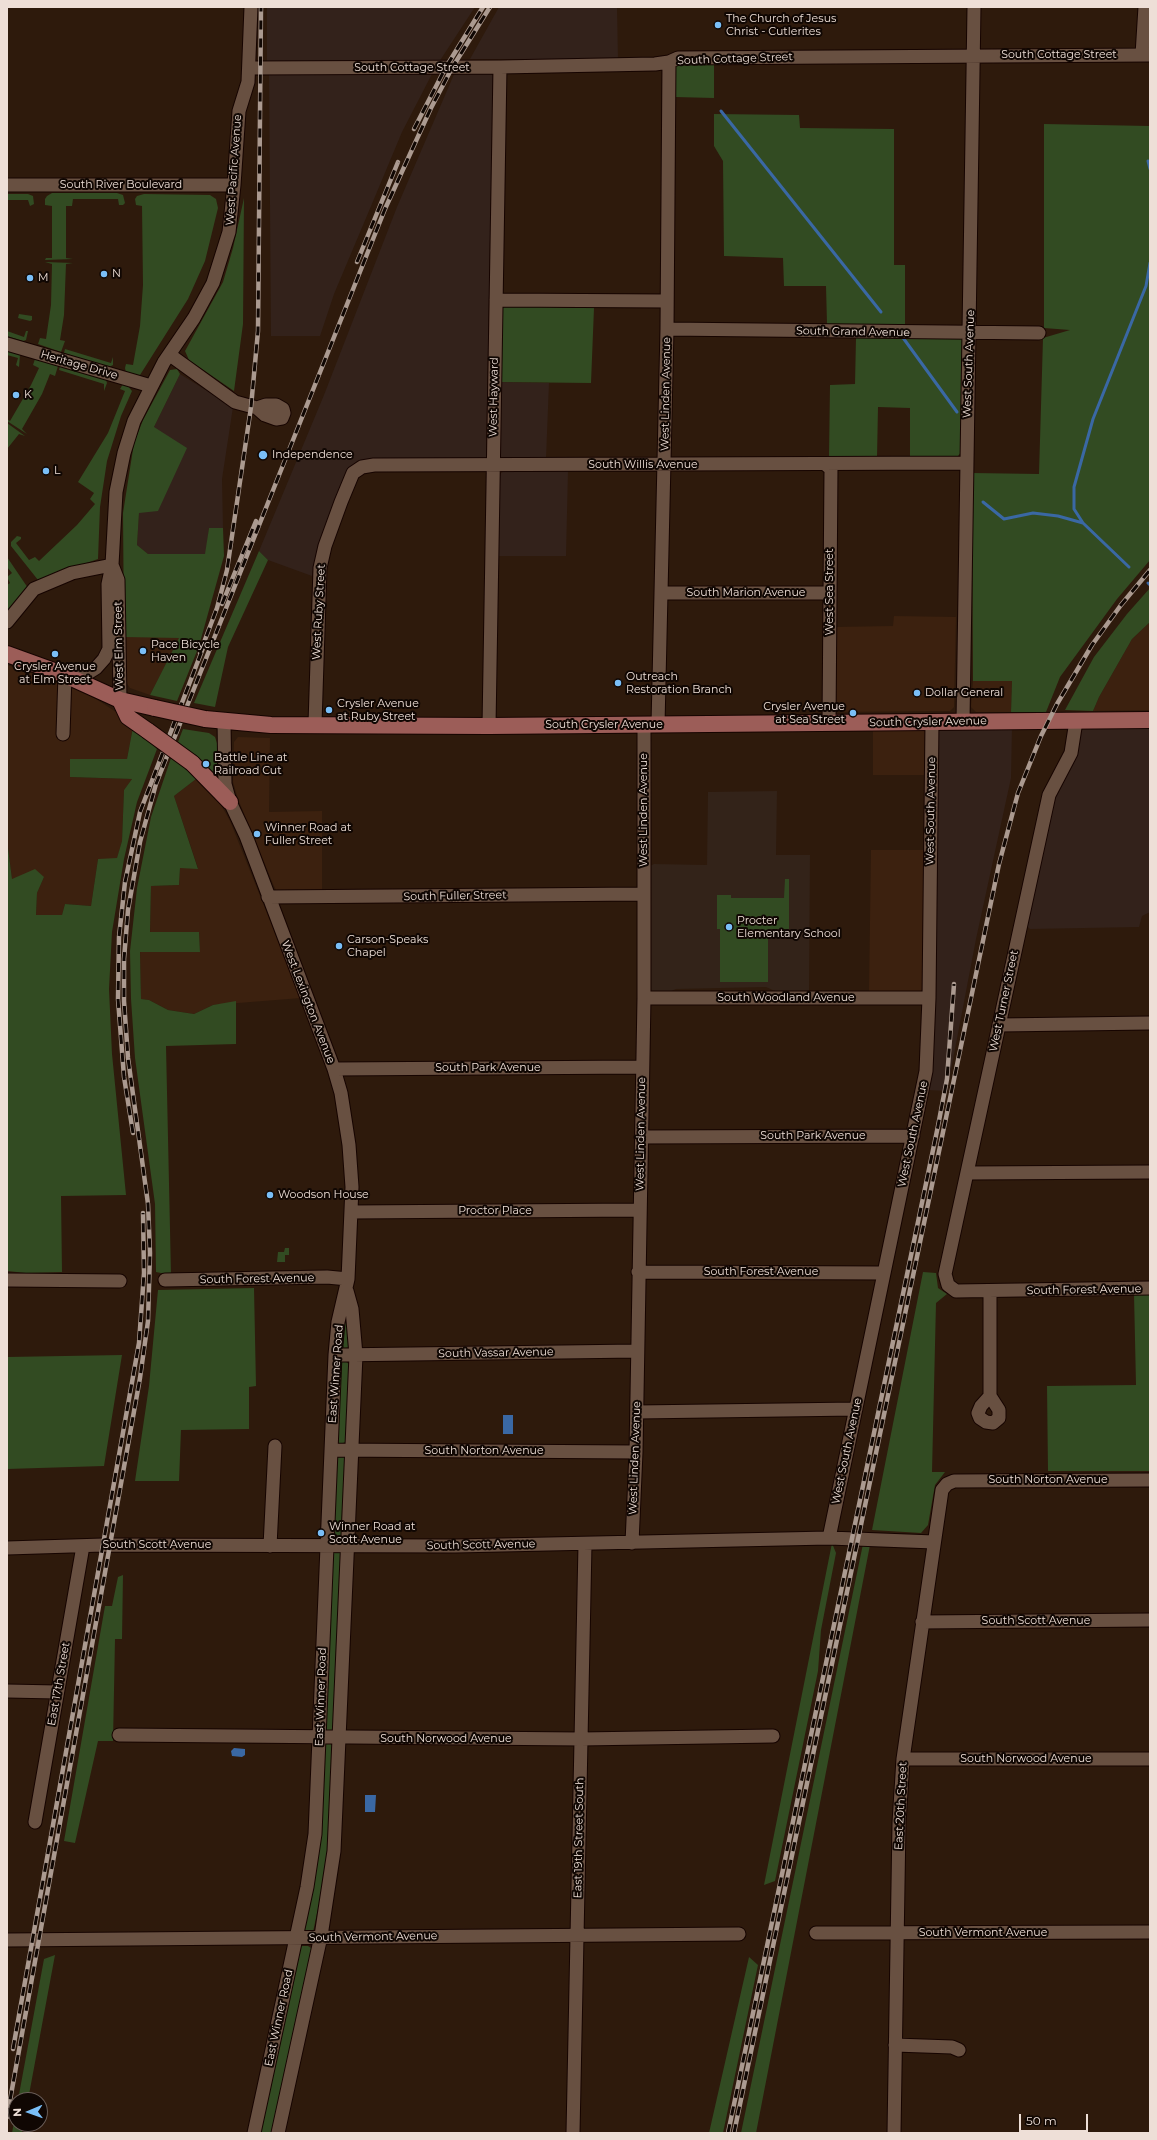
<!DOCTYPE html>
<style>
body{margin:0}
#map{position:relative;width:1157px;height:2140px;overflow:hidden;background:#2e1a0c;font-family:Montserrat,sans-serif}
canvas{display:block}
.frame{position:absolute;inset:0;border:8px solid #eedfd7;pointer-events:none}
.north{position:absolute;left:8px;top:2092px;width:40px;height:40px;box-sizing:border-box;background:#100703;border:1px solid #695d58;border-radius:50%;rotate:268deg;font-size:11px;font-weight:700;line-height:16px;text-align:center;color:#eedfd7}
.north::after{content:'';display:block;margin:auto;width:14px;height:18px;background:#7abff8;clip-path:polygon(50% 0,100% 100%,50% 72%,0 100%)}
.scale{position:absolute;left:1019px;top:2114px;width:69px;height:18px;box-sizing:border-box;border:2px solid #eedfd7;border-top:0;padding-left:5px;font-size:12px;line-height:14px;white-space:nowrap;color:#eedfd7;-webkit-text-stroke:3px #100703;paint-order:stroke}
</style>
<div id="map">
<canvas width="1157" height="2140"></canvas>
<div class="frame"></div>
<div class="north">N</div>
<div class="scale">50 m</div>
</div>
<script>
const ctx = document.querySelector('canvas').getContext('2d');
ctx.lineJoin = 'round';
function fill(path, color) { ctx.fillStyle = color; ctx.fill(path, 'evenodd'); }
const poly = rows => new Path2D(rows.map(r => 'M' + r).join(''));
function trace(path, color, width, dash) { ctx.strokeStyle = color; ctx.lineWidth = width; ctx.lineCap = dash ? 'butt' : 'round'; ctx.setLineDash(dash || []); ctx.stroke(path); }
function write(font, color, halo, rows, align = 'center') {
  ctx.font = font + ' Montserrat,sans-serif'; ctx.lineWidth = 4; ctx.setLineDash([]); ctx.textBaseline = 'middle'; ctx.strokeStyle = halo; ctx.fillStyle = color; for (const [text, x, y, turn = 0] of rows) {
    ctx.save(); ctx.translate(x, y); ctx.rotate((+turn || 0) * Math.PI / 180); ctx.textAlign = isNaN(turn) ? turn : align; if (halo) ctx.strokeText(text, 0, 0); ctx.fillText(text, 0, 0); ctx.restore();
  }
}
fill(poly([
 [894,616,956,617,954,707,950,711,835,712,835,627,893,626],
 [1150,622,1150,710,1093,711,1099,697,1132,639],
 [124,637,180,637,150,695,130,688,126,682],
 [7,665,84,691,116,712,133,727,127,759,70,777,132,779,124,790,122,841,117,859,98,859,91,906,65,904,62,915,36,915,37,893,44,877,12,879,7,840],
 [973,681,1012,681,1011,712,976,712,971,707],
 [873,730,923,730,927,733,926,775,873,775],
 [238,737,270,738,269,812,322,811,322,892,281,892,276,890,273,884,238,799,233,782,234,742],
 [196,779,216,796,230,821,301,998,213,1005,194,1014,168,1010,149,1000,141,999,140,952,200,952,199,932,150,933,151,886,179,885,180,868,198,868,174,796],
 [871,850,924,850,923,988,921,992,869,992]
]), '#3c210f');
fill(poly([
 [267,7,475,7,439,62,267,64],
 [499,7,617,7,618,59,470,59],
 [489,71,493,76,486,459,480,461,379,458,357,461,348,471,318,544,312,576,268,560,259,551,324,395,397,207,455,72],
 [433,72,402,132,374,199,334,294,320,336,271,336,269,73],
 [180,374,233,407,222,479,223,528,209,528,206,554,148,554,137,545,139,512,154,427],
 [499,382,549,383,546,459,503,459,499,457],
 [506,470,568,471,566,556,497,556,499,479,501,473],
 [1150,726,1150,912,1142,916,1139,927,1030,929,1026,925,1056,790,1081,730,1086,727],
 [945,727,1012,727,1011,778,976,939,947,1091,927,1090,935,909,939,731]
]), '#33221b');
fill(poly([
 [777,791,776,855,810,855,809,992,777,992,766,987,676,989,669,992,650,993,650,866,654,864,707,865,708,792]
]), '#332319');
fill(poly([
 [714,61,714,98,675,97,675,66,679,62],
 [714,114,799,115,800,128,894,129,894,265,905,265,905,325,827,324,826,286,784,286,783,258,724,256,723,161,714,146],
 [1044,124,1150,126,1150,560,1117,599,1060,677,1046,712,1011,712,1012,681,973,681,972,473,1039,474,1043,338,1070,330,1044,328],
 [52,193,117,193,123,195,125,203,123,205,119,205,118,199,73,199,72,206,66,206,66,258,73,259,45,260,46,258,52,258,52,206,45,205,45,199,47,196],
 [7,194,28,194,33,196,34,204,30,206,28,200,7,200],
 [144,194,210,195,216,199,218,208,205,261,188,299,140,375,136,376,126,373,125,368,126,364,133,365,140,326,143,285,142,206,136,205,135,199,137,196],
 [244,198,243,324,234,391,189,360,185,351,223,282,233,248],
 [45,262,73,263,66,264,64,315,60,340,65,341,61,352,38,344,40,338,46,339,51,305,52,264],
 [506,306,594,308,591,383,499,382,502,308],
 [19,314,32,316,32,320,30,321,18,318],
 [7,331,24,337,26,331,28,331,26,340,23,341,7,336],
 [958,336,962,339,962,451,958,456,910,456,910,408,878,407,877,458,829,458,830,385,855,384,856,338],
 [65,349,111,363,113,357,113,365,109,367,64,353],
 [7,350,20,355,19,367,16,365,18,358,7,355],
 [35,359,58,366,55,376,50,374,42,394,22,429,27,434,7,421,7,419,10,421,31,385,39,368,33,365],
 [60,366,106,380,107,383,104,391,104,384,59,370],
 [177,369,180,374,154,427,187,448,158,511,139,513,137,545,148,554,205,554,209,528,223,528,224,556,199,646,177,701,150,695,179,638,124,637,123,513,134,443,143,420,170,370],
 [123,384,127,385,132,391,121,416,107,461,100,507,98,559,38,580,11,546,11,542,17,536,21,537,21,539,16,543,29,560,35,557,39,561,77,525,95,504,90,499,94,493,78,482,108,433,125,391,120,389],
 [7,423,25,436,19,434,7,449],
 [259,551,268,560,228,647,215,707,194,703],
 [7,557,28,588,7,615,7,585,10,583,7,577,12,573,7,567],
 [1150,588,1150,622,1132,639,1099,697,1093,711,1065,710,1094,657,1127,614],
 [133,727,157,749,137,802,124,859,112,932,109,989,112,1054,126,1195,61,1196,62,1272,26,1273,7,1271,7,840,12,879,35,869,44,877,37,893,36,915,62,915,65,904,91,906,98,859,117,858,122,841,124,790,132,779,70,777,70,759,127,759],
 [183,729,209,733,215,737,217,743,217,778,195,758,196,756,178,742],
 [171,758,185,767,196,779,174,796,198,869,180,868,179,885,151,886,150,932,199,932,200,952,140,952,141,999,149,1000,168,1010,194,1014,213,1005,236,1001,236,1044,166,1046,171,1275,156,1272,155,1204,135,1058,131,999,130,951,137,888,151,817],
 [785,879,789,879,789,929,768,929,768,982,720,982,720,929,717,929,717,895,731,895,731,898,784,898],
 [285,1248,289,1248,289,1255,285,1255,285,1262,277,1262,278,1252,284,1252],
 [923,1272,936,1273,938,1288,947,1294,936,1303,932,1472,945,1472,935,1485,928,1525,921,1533,872,1530],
 [254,1288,256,1386,249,1387,249,1429,181,1430,179,1481,135,1481,149,1386,158,1290],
 [1134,1294,1150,1294,1150,1471,1048,1471,1047,1386,1136,1385],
 [346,1304,350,1347,345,1348,341,1347],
 [122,1355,104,1466,7,1469,7,1357],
 [344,1360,350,1365,347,1442,338,1444,336,1442,341,1362],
 [337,1456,345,1457,346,1460,342,1535,339,1536,332,1534],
 [832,1543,836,1553,821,1630,818,1671,775,1881,764,1885],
 [863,1544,870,1545,756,2133,741,2133],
 [334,1550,341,1552,334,1730,328,1731,325,1729,331,1553],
 [123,1575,122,1639,115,1639,113,1741,98,1741,75,1843,64,1841,105,1606,112,1606,118,1577],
 [325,1743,331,1744,334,1747,327,1866,313,1932,302,1931],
 [301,1946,308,1946,311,1948,311,1954,272,2133,258,2133,297,1950],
 [55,1955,28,2100,18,2100,44,1959],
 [749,1957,758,1965,723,2133,709,2133],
 [16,2111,16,2124,23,2124,22,2133,12,2133]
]), '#324b22');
fill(poly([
 [503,1415,513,1415,513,1434,503,1434],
 [234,1748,245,1749,245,1755,242,1757,232,1756,231,1751],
 [365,1795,376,1795,375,1812,365,1812]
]), '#3a68a4');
trace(poly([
 [721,111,881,312],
 [1148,161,1150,169],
 [901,335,957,412],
 [983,502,1004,519,1033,513,1058,516,1083,523],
 [1129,567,1083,523,1074,509,1074,487,1093,419,1146,286,1150,263],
 [1148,583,1150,585]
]), '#3a68a4', 3);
const minor = poly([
 [1142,55,1145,7],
 [249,68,500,67,655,64,669,62,678,58,1150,55],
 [7,185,234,185],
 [496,300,667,301],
 [667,329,1039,333],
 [7,344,151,386],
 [170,355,235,402,257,408,265,415,276,419,282,418,284,413,283,409,276,405,266,405,257,408],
 [825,464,831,469,829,723],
 [112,565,118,580,120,700],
 [661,593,830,593],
 [7,622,34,589,72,573,112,565],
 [72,678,88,673,96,668,104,659,109,649,108,584,112,565,116,492,124,453,134,421,164,362,194,318,213,283,229,232,234,185,239,111,248,82,251,7],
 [963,721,974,7],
 [1076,721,1071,753,1049,795,945,1274,948,1285,956,1291,1150,1288],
 [224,722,225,784,230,802,246,836,334,1069,341,1093,349,1145,352,1187,348,1279,338,1322,335,1355,315,1834,307,1887,254,2133],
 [315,724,320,568,325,546,341,502,353,473,362,467,374,465,967,463],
 [658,725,667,329,669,62],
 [489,726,500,67],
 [63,734,65,675],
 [268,897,643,894],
 [644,998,929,998],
 [999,1025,1150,1023],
 [334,1069,642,1067],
 [641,1137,913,1136],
 [967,1173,1150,1172],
 [351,1212,639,1210],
 [638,1272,883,1273],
 [7,1280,120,1281],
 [165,1280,327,1277,348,1279],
 [990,1291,990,1396,981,1406,978,1413,980,1418,986,1422,993,1423,999,1418,999,1410,990,1396],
 [335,1355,637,1351],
 [637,1412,856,1409],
 [331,1450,636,1452],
 [829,1538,926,1071,929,998,932,722],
 [632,1543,636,1452,644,998,644,725],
 [270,1546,275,1446],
 [7,1548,103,1545,455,1546,829,1538,934,1542],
 [922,1622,1150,1620],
 [7,1691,57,1692],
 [119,1735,581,1739,773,1736],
 [903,1759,1150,1759],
 [35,1822,83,1546],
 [816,1933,1150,1932],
 [7,1940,739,1934],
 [895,2045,952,2047,959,2050],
 [278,2133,321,1936,334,1851,356,1355,352,1309,347,1291],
 [573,2133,585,1544],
 [894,2133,899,1823,903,1759,942,1490,947,1484,954,1481,1150,1480]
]);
const major = poly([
 [7,654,65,675,120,700,155,708],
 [120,700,128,717,148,731],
 [205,719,271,725,489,726,1150,720],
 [192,763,230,802]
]);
trace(minor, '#160400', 15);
trace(major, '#160400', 18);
trace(minor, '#685041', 13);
trace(major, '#9c5d58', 16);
const rail = poly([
 [414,129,446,67,483,7],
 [357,262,398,162],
 [222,604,256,521],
 [200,653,217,608,227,570,251,407,258,331,261,7],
 [133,1133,124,1077,118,999,119,937,125,882,140,812,203,648],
 [13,2049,139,1343,144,1273,143,1213],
 [7,2117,140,1378,148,1321,150,1253,148,1204,128,1058,124,1001,124,959,128,910,140,842,156,784,385,209,431,108,452,68,490,7],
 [728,2133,938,1126,947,1079,954,984],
 [734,2133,999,864,1018,793,1041,736,1057,704,1092,645,1121,605,1150,570]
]);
trace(rail, '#ab9a90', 4.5);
trace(rail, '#100703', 3, [9]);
const majorBridge = poly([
 [155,708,205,719],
 [148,731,192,763]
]);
trace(majorBridge, '#160400', 18, []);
trace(majorBridge, '#9c5d58', 16);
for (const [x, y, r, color] of [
 [718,25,4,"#7abff8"],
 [104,274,4,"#7abff8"],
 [30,278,4,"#7abff8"],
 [16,395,4,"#7abff8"],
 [263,455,5,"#7abff8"],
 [46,471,4,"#7abff8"],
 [143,651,4,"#7abff8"],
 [55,654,4,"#7abff8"],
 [618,683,4,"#7abff8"],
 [917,693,4,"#7abff8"],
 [329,710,4,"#7abff8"],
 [853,713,4,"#7abff8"],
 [206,764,4,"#7abff8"],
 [257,834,4,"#7abff8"],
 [729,927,4,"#7abff8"],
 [339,946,4,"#7abff8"],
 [270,1195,4,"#7abff8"],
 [321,1533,4,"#7abff8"]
]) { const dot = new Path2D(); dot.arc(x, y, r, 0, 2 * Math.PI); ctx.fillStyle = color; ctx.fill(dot); trace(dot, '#100703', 1.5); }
write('11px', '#eedfd7', '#100703', [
 ["The Church of Jesus",726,19],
 ["Christ - Cutlerites",726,32],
 ["N",112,274],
 ["M",38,278],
 ["K",24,395],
 ["Independence",272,455],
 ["L",54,471],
 ["Pace Bicycle",151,645],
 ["Haven",151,658],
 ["Crysler Avenue",55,667,"center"],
 ["at Elm Street",55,680,"center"],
 ["Outreach",626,677],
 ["Restoration Branch",626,690],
 ["Dollar General",925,693],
 ["Crysler Avenue",337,704],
 ["at Ruby Street",337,717],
 ["Crysler Avenue",845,707,"right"],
 ["at Sea Street",845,720,"right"],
 ["Battle Line at",214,758],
 ["Railroad Cut",214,771],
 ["Winner Road at",265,828],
 ["Fuller Street",265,841],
 ["Procter",737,921],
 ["Elementary School",737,934],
 ["Carson-Speaks",347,940],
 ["Chapel",347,953],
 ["Woodson House",278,1195],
 ["Winner Road at",329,1527],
 ["Scott Avenue",329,1540]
], 'left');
write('11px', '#eedfd7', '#100703', [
 ["South Cottage Street",1059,55],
 ["South Cottage Street",735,59,-2],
 ["South Cottage Street",412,68],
 ["West Pacific Avenue",234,170,-86],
 ["South River Boulevard",121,185],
 ["South Grand Avenue",853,332,1],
 ["West South Avenue",969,364,-88],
 ["Heritage Drive",79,365,16],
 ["West Linden Avenue",666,394,-89],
 ["West Hayward",494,397,-89],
 ["South Willis Avenue",643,465],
 ["West Sea Street",830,592,-90],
 ["South Marion Avenue",746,593],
 ["West Ruby Street",319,612,-87],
 ["West Elm Street",119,646,-91],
 ["South Crysler Avenue",928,722,-1],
 ["South Crysler Avenue",604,725],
 ["West Linden Avenue",644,810,-90],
 ["West South Avenue",931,811,-89],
 ["South Fuller Street",455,896,-1],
 ["South Woodland Avenue",786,998],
 ["West Turner Street",1004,1001,-78],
 ["West Lexington Avenue",308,1002,69],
 ["South Park Avenue",488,1068],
 ["West Linden Avenue",641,1134,-89],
 ["West South Avenue",913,1134,-78],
 ["South Park Avenue",813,1136],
 ["Proctor Place",495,1211],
 ["South Forest Avenue",761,1272],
 ["South Forest Avenue",257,1279,-1],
 ["South Forest Avenue",1084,1290,-1],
 ["South Vassar Avenue",496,1353,-1],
 ["East Winner Road",336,1374,-86],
 ["South Norton Avenue",484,1451],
 ["West South Avenue",847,1451,-78],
 ["West Linden Avenue",635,1458,-88],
 ["South Norton Avenue",1048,1480],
 ["South Scott Avenue",157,1545],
 ["South Scott Avenue",481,1545,-1],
 ["South Scott Avenue",1036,1621],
 ["East 17th Street",59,1684,-80],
 ["East Winner Road",321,1697,-88],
 ["South Norwood Avenue",446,1739],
 ["South Norwood Avenue",1026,1759],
 ["East 20th Street",901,1806,-87],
 ["East 19th Street South",579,1838,-89],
 ["South Vermont Avenue",983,1933],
 ["South Vermont Avenue",373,1937,-1],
 ["East Winner Road",279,2018,-78]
]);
</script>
